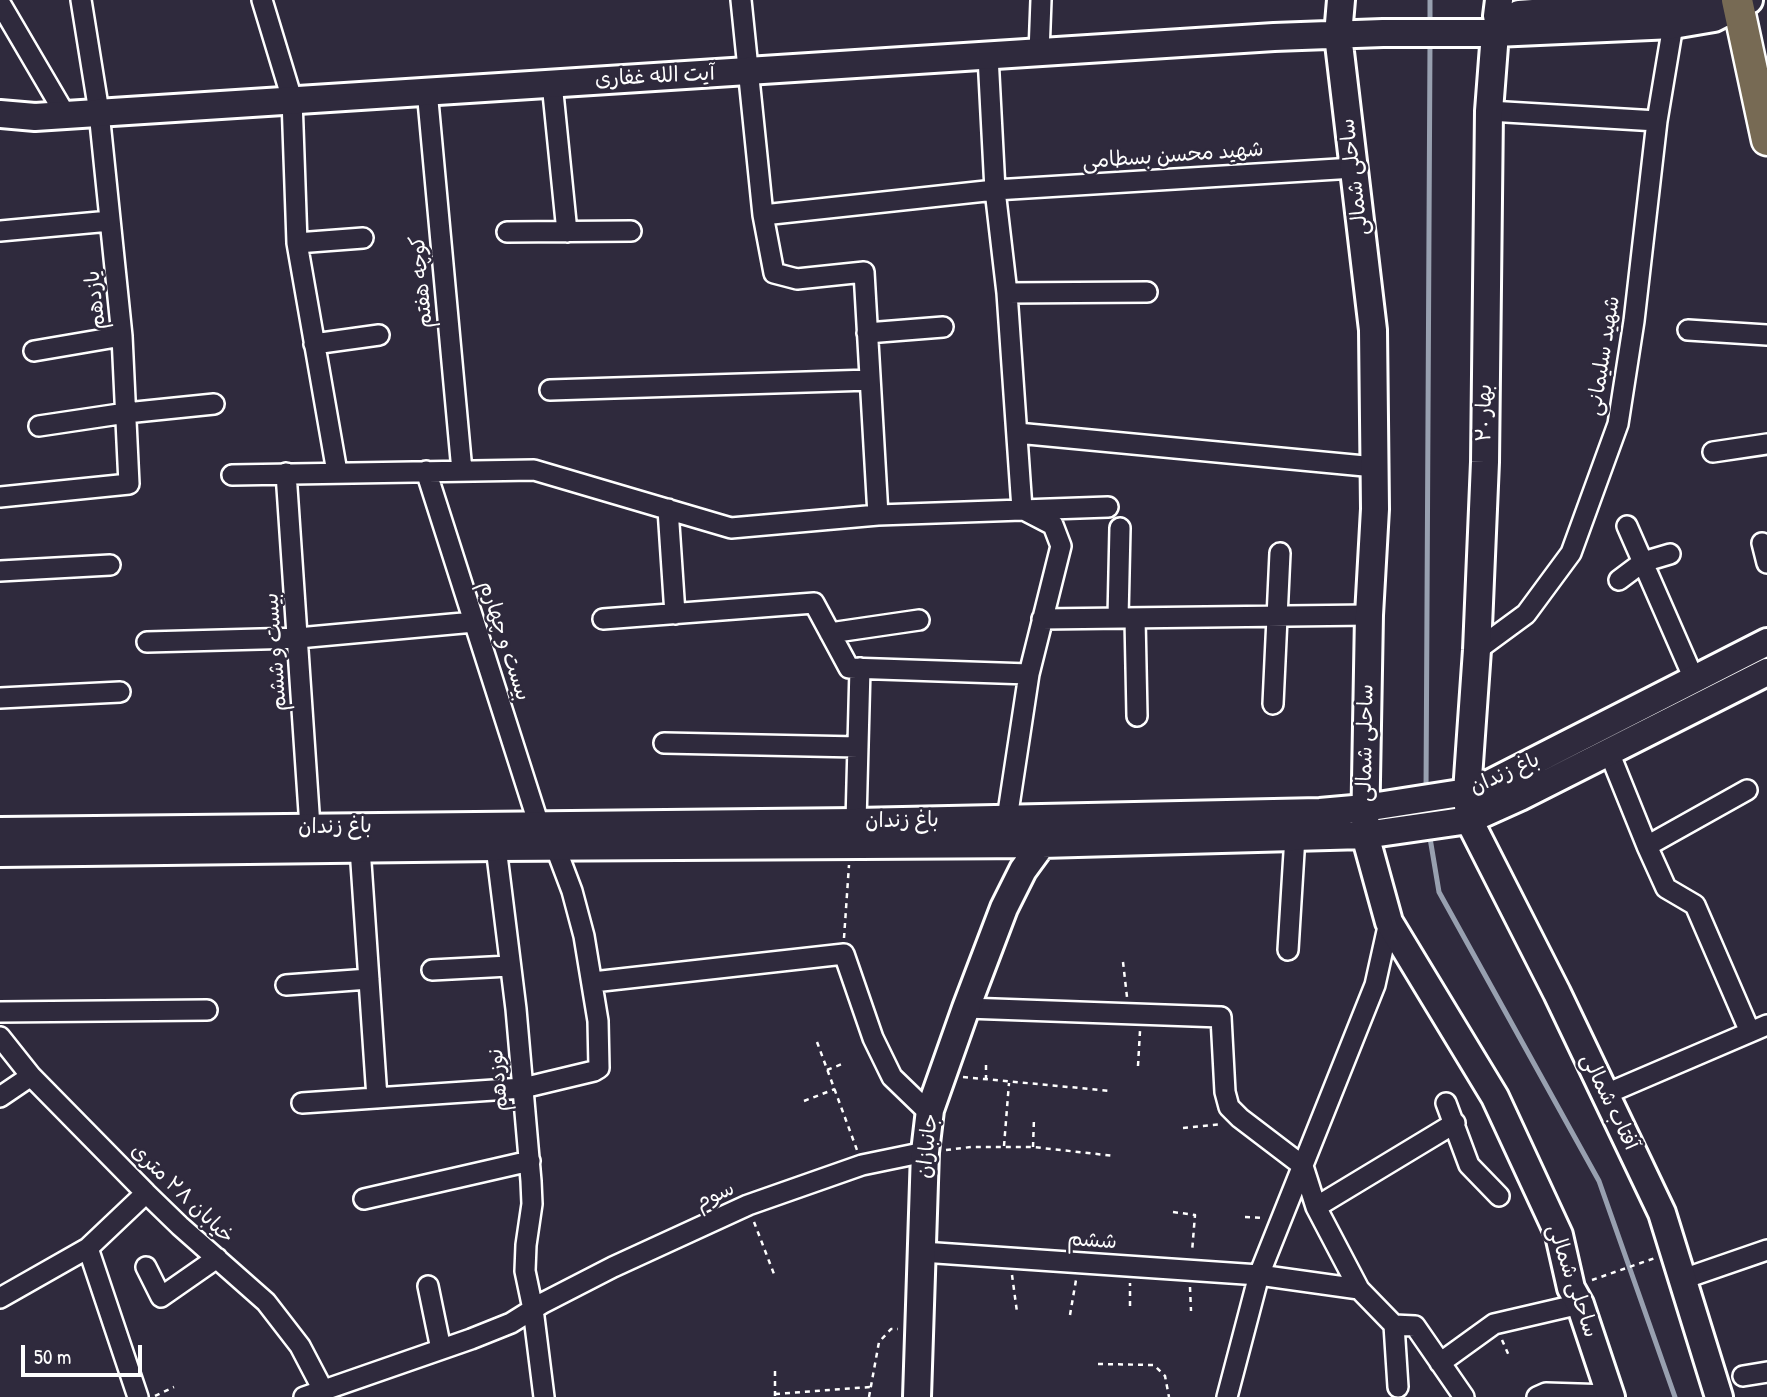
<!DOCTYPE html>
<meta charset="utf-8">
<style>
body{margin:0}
#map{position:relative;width:1767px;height:1397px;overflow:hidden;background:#2f2a3d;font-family:"Patrick Hand",sans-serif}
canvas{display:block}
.scale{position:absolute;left:21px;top:1345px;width:121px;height:32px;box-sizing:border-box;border:4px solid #fff;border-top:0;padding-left:9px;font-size:21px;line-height:24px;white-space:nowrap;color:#fff;-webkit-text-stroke:5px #2f2a3d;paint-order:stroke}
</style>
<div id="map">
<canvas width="1767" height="1397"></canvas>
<div class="scale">50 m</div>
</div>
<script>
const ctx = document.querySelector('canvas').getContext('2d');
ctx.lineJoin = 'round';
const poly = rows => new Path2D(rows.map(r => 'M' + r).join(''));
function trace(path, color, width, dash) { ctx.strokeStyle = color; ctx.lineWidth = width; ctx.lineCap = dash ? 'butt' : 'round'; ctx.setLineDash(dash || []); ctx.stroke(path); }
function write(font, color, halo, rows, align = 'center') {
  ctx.font = font + ' "Patrick Hand","Playpen Sans Arabic",sans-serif'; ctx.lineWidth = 5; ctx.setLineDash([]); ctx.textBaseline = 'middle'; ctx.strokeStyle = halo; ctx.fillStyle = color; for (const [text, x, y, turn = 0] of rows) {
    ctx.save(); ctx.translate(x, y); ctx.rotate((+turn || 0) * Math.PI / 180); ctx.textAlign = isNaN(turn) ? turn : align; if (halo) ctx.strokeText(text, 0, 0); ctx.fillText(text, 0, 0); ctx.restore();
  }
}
trace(poly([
 [1430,25,1430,0],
 [1426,791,1430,42],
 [1429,832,1439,892,1599,1181,1675,1397]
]), '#98a0b0', 5);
const street = poly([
 [262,0,292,99,297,243,337,472],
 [741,0,763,215,774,273,797,279,864,272,878,515],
 [0,3,65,114],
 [1039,53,1041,0],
 [988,56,995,190,1007,293,1022,509],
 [552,83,567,232],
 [427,90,462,471],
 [1489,111,1657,121],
 [763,215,995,190,1354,168],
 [0,231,110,221],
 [507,232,631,231],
 [297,243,363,238],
 [1007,293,1147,292],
 [1688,330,1767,335],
 [867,333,943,327],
 [314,344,379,335],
 [34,351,122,336],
 [550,390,870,380],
 [39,426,126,413,214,404],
 [1017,433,1375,467],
 [1713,452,1767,444],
 [426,471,539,825],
 [286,473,310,827],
 [232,475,534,470,731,528,878,515,1108,507],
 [0,497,129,484,122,336,99,112,81,0],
 [668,509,675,614],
 [1627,526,1694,679],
 [1762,543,1767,563],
 [0,571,110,565],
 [1619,580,1643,562,1670,554],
 [1118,618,1120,528],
 [1135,618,1137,716],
 [603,619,814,603,849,668,1029,674],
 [1042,619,1369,615],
 [830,633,919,620],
 [147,642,298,638,474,622],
 [1477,650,1526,614,1571,553,1618,424,1634,321,1657,121,1673,25],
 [0,698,120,692],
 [1273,704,1280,553],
 [664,743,858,747],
 [1609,752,1647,846],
 [1747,790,1647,846,1666,888,1695,905,1750,1032],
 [1007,819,1029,674,1061,546,1053,525,1026,511],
 [856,822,860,668],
 [496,847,516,1009,531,1181,532,1204,526,1245,525,1271,533,1309,544,1397],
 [360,848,377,1098],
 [1288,950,1295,836],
 [432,970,509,966],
 [593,982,844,954,873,1038,892,1077,922,1106,930,1110],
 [286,985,369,979],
 [966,1008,1221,1017,1225,1092,1229,1107,1240,1118,1303,1166,1316,1207,1359,1289],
 [0,1012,207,1010],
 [0,1037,31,1076,146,1193,180,1226,266,1302,300,1346,323,1390],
 [1606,1094,1767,1025],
 [0,1097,31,1076],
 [302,1103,523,1088,594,1071,599,1068,598,1021,584,936,572,891,555,846],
 [1446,1103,1469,1165,1499,1196],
 [364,1199,530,1161],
 [1316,1207,1455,1123],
 [88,1248,138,1397],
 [922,1252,1259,1275,1359,1289,1394,1325,1415,1326,1464,1397],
 [146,1267,161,1297,217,1258],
 [1683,1279,1767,1250],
 [428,1286,441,1349],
 [0,1298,88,1248,146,1193],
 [1394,1325,1398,1387],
 [1440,1363,1494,1324,1580,1304],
 [1743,1376,1767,1372],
 [304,1397,471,1339,511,1323,543,1303,613,1267,748,1205,862,1165,925,1152],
 [1227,1397,1259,1275,1375,985,1389,922],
 [1537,1397,1546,1393,1610,1395]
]);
const secondary = poly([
 [1341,0,1338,35,1373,330,1375,509,1369,615,1365,835,1389,922,1495,1097,1559,1235,1571,1288,1580,1304,1611,1397],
 [1519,14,1710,0],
 [1497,16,1499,0],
 [1495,33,1489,111,1485,462,1477,650,1467,792,1469,820,1557,993,1662,1213,1719,1397],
 [0,114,35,117,1274,37,1383,33,1495,33,1673,25,1714,18,1749,0],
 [0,831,856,822,1320,812,1365,808,1467,792,1481,788,1767,642],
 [0,853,496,847,1042,844,1365,835,1469,820,1520,797,1767,672],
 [917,1397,925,1152,930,1110,966,1008,1004,908,1023,870,1042,844]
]);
const primary = poly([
 [1737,0,1767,140]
]);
trace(street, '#fff', 24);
trace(secondary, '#fff', 32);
trace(primary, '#fff', 35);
trace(poly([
 [844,938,849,865],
 [1123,962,1127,997],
 [817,1042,857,1150],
 [1138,1066,1140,1031],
 [827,1070,842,1064],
 [963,1077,1111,1091],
 [986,1080,986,1062],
 [804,1101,835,1089],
 [1183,1128,1222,1124],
 [1004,1146,1009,1083],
 [1033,1147,1034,1118],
 [946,1150,971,1147,1033,1147,1115,1156],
 [1173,1212,1195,1215,1192,1252],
 [1245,1217,1264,1218],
 [754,1222,774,1274],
 [1012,1275,1017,1312],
 [1592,1280,1655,1258],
 [1190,1287,1191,1311],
 [1130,1306,1130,1283],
 [1070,1315,1076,1280],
 [1502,1340,1510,1358],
 [1098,1364,1154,1365,1165,1376,1169,1397],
 [775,1371,775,1397],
 [775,1394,870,1387],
 [155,1396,174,1387],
 [869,1397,879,1342,891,1329,898,1329]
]), '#fff', 2.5, [5, 5]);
trace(street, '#2f2a3d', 19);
trace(secondary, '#2f2a3d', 26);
trace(primary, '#776a54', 30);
write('21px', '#fff', '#2f2a3d', [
 ["آیت الله غفاری",655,77,-3],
 ["شهید محسن بسطامی",1173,156,-4],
 ["ساحلی شمالی",1355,177,-97],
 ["کوچه هفتم",422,282,-95],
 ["یازدهم",96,300,-96],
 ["شهید سلیمانی",1604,356,-81],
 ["بهار ۲۰",1485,413,-89],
 ["بیست و چهارم",504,641,72],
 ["بیست و ششم",276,652,-94],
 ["ساحلی شمالی",1366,743,-89],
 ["باغ زندان",1505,774,-24],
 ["باغ زندان",902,821,-1],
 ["باغ زندان",335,827,-1],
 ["نوزدهم",499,1080,-95],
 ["آفتاب شمالی",1609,1102,64],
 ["جانبازان",928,1146,-84],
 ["خیابان ۲۸ متری",182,1194,44],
 ["سوم",715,1196,-24],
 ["ششم",1092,1241,4],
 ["ساحلی شمالی",1572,1281,71]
]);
</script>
